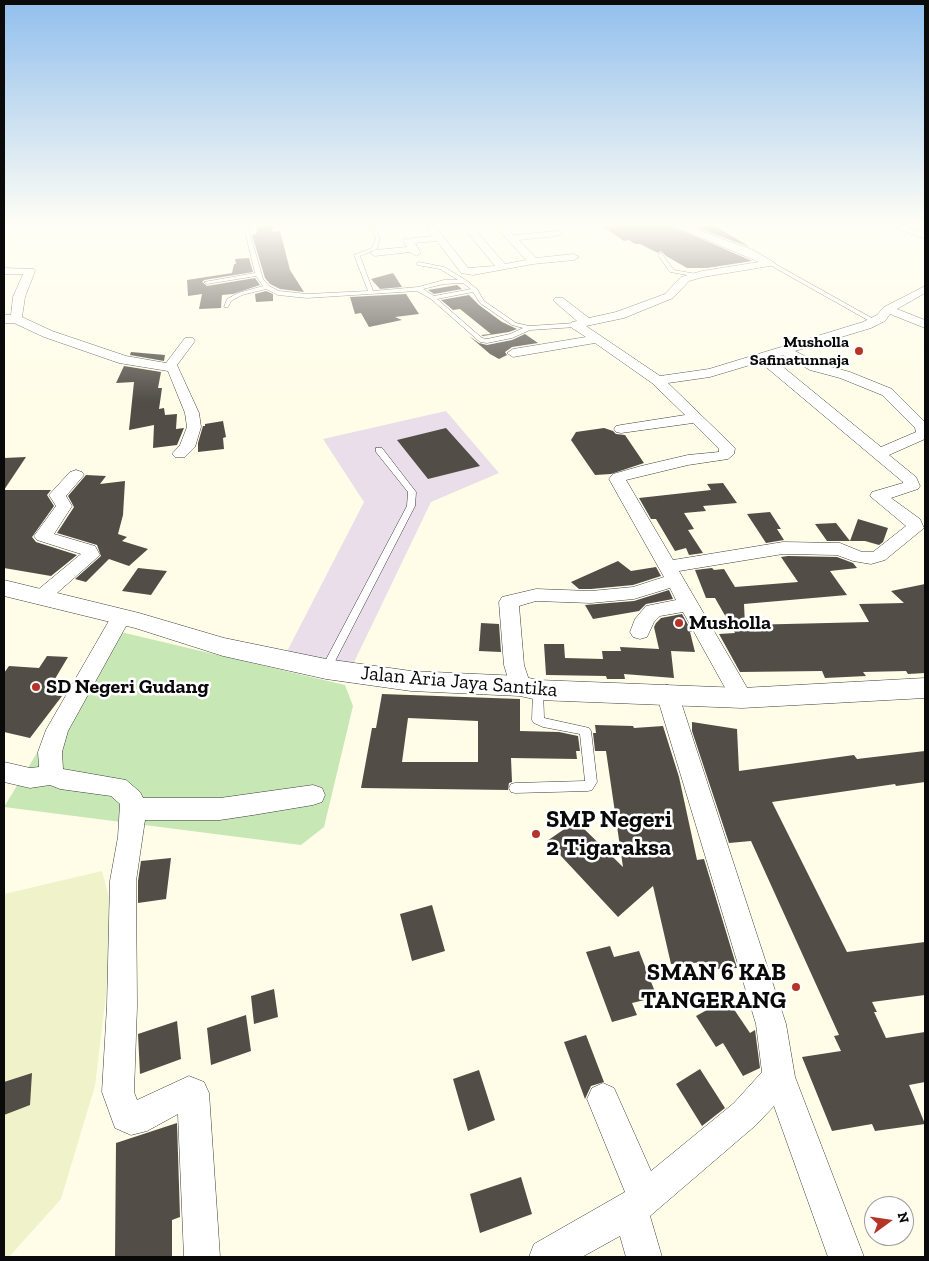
<!DOCTYPE html>
<style>
body{margin:0}
#map{position:relative;width:929px;height:1261px;overflow:hidden;background:#fffde8;font-family:"Zilla Slab",serif}
canvas{display:block}
.frame{position:absolute;inset:0;border:5px solid #0a0a0a;pointer-events:none}
.north{position:absolute;left:864px;top:1196px;width:50px;height:50px;box-sizing:border-box;background:#fff;border:1px solid #9d9d9d;border-radius:50%;rotate:76deg;font-size:14px;font-weight:700;line-height:20px;text-align:center;color:#0a0a0a}
.north::after{content:'';display:block;margin:auto;width:18px;height:22px;background:#b63427;clip-path:polygon(50% 0,100% 100%,50% 72%,0 100%)}
</style>
<div id="map">
<canvas width="929" height="1261"></canvas>
<div class="frame"></div>
<div class="north">N</div>
</div>
<script>
const ctx = document.querySelector('canvas').getContext('2d');
ctx.lineJoin = 'round';
function fill(path, color) { ctx.fillStyle = color; ctx.fill(path, 'evenodd'); }
const poly = rows => new Path2D(rows.map(r => 'M' + r).join(''));
function trace(path, color, width, dash) { ctx.strokeStyle = color; ctx.lineWidth = width; ctx.lineCap = dash ? 'butt' : 'round'; ctx.setLineDash(dash || []); ctx.stroke(path); }
function write(font, color, halo, rows, align = 'center') {
  ctx.font = font + ' "Zilla Slab",serif'; ctx.lineWidth = 5; ctx.setLineDash([]); ctx.textBaseline = 'middle'; ctx.strokeStyle = halo; ctx.fillStyle = color; for (const [text, x, y, turn = 0] of rows) {
    ctx.save(); ctx.translate(x, y); ctx.rotate((+turn || 0) * Math.PI / 180); ctx.textAlign = isNaN(turn) ? turn : align; if (halo) ctx.strokeText(text, 0, 0); ctx.fillText(text, 0, 0); ctx.restore();
  }
}
fill(poly([
 [446,411,499,473,431,502,345,681,279,667,364,502,323,439]
]), '#e9dee9');
fill(poly([
 [102,871,112,909,106,994,95,1086,61,1199,9,1257,4,1257,4,894]
]), '#f0f3ca');
fill(poly([
 [112,630,345,685,353,706,324,827,301,845,4,807]
]), '#c7e7b4');
fill(poly([
 [259,226,274,226,272,232,280,231,290,270,304,292,280,289,270,284,265,278,252,235,256,234],
 [602,226,672,226,752,261,707,268,687,268,666,256,661,251,658,253,640,244,635,244,629,240,624,241],
 [692,226,715,226,750,247],
 [249,258,253,272,204,280,202,282,207,286,255,278,260,285,233,294,222,295,221,308,199,309,202,294,188,296,187,280,232,273,234,264,236,264,235,259],
 [393,273,402,287,380,289,371,279],
 [457,285,462,289,434,294,428,290],
 [266,291,273,294,273,301,256,302,255,294],
 [406,294,419,314,395,317,402,320,369,327,361,313,355,314,350,297],
 [469,295,479,305,502,322,517,329,509,332,483,336,481,335,491,334,460,309,453,310,441,300],
 [525,334,538,343,512,347,505,352,507,355,499,359,490,354,469,336,479,343,487,345,512,340],
 [131,352,165,355,164,361,130,355],
 [124,366,161,372,158,388,162,388,159,409,164,408,165,415,177,414,176,429,184,428,177,445,153,448,154,425,129,430,134,382,116,383],
 [223,421,226,437,223,438,224,449,198,452,198,443,203,426,205,426,205,424],
 [446,428,480,466,428,479,397,440],
 [604,428,613,431,616,434,625,435,644,463,611,474,595,475,571,440,576,432],
 [26,457,4,490,4,458],
 [86,475,106,476,100,484,125,481,123,515,118,534,127,537,122,541,148,549,129,566,109,559,86,582,75,579,101,556,97,545,57,533,74,507,68,496],
 [723,483,737,503,703,506,706,511,684,513,694,529,688,530,703,553,689,555,686,548,675,551,656,519,651,519,639,498,711,490,707,484],
 [4,490,51,490,47,495,54,506,32,537,36,542,77,555,51,576,4,568],
 [770,512,781,529,777,529,784,540,766,543,747,514],
 [858,519,888,528,883,542,879,545,865,541,827,541,815,524,836,523,850,541],
 [788,556,837,557,853,563,857,568,830,571,847,595,744,604,745,625,869,622,859,604,904,603,891,591,925,584,925,673,908,674,906,671,863,672,866,676,825,678,822,671,740,672,719,634,735,633,715,598,706,598,695,570,712,568,714,570,724,569,735,587,798,582,781,557],
 [618,561,631,571,656,567,661,576,633,585,591,589,579,589,571,582],
 [138,568,167,571,151,595,122,591],
 [669,590,673,599,646,604,639,611,593,619,585,605,634,601],
 [682,614,692,632,690,632,695,652,671,651,674,678,624,674,625,679,607,679,606,676,546,675,544,644,564,644,565,658,603,659,602,651,621,651,620,647,659,649,654,627,656,623,661,618],
 [481,623,499,624,501,652,479,651],
 [47,656,68,657,46,694,62,696,30,738,4,732,4,673,9,666,39,668],
 [382,694,520,699,520,731,559,732,578,736,580,751,576,751,577,759,511,758,512,782,509,783,508,790,361,788,372,728,376,728],
 [408,718,478,721,478,762,402,762],
 [692,722,737,729,739,771,854,755,857,759,925,751,925,782,896,786,895,784,772,802,847,952,925,942,925,995,872,1002,877,1012,874,1012,886,1038,925,1032,925,1082,909,1085,925,1124,875,1131,872,1124,832,1131,802,1057,841,1051,834,1036,839,1035,751,841,729,843,692,731],
 [595,725,633,726,634,728,663,726,679,777,697,860,704,859,737,968,713,969,711,962,671,964,653,886,618,917,547,841,576,821,623,867,606,751,595,751,593,733,596,733],
 [171,858,166,899,138,903,138,881,141,861],
 [432,905,445,951,412,961,400,914],
 [610,946,614,957,639,951,657,997,632,1003,637,1015,612,1022,586,952],
 [274,989,278,1017,254,1024,251,996],
 [727,999,750,1033,755,1030,760,1068,743,1076,723,1043,716,1047,696,1016],
 [246,1015,251,1051,211,1065,207,1028],
 [177,1021,181,1059,140,1074,138,1034],
 [586,1035,604,1082,591,1086,585,1099,564,1042],
 [700,1069,725,1108,702,1126,676,1084],
 [479,1070,495,1120,468,1131,453,1079],
 [32,1073,30,1105,4,1115,4,1082],
 [177,1123,180,1217,172,1220,172,1257,115,1257,116,1143],
 [521,1177,532,1214,480,1233,470,1194]
]), '#524d47');
const service = poly([
 [248,226,252,226,249,231,263,279,269,286,279,291,307,294,368,291,354,255,372,248,376,238,370,227,373,226,380,238,377,249,360,256,373,291,418,287,444,280,458,280,440,269,417,265,417,263,419,262,444,267,466,280,477,289,484,301,516,323,529,326,576,323,579,325,576,327,530,330,512,338,487,343,480,342,431,299,417,291,307,298,278,295,266,289,242,295,231,301,228,307,224,307,227,299,238,293,263,286,256,276,207,284,204,282,255,273,245,231,248,226],
 [463,283,471,289,434,296,423,289,444,284,463,283],
 [473,292,480,303,512,325,523,328,510,334,487,339,482,338,437,299,473,292],
 [661,253,674,270,702,275,699,277,670,272,658,255,661,253],
 [770,261,877,321,878,322,873,323,768,264,768,262,770,261],
 [376,448,382,448,416,492,415,506,331,669,330,672,326,673,322,672,321,669,407,506,408,492,376,452,376,448],
 [538,686,542,687,543,690,544,718,585,727,589,728,591,731,597,782,592,790,588,791,515,793,511,792,509,788,511,784,515,783,585,781,580,734,543,727,534,723,532,720,533,690,534,687,538,686]
]);
const minor = poly([
 [425,226,435,226,468,268,495,266,462,226,472,226,505,264,526,260,495,226,505,226,514,235,560,231,562,233,557,236,519,240,536,258,574,254,579,257,574,260,533,264,473,275,461,273,437,241,415,243,421,253,416,256,410,252,375,256,370,253,375,250,407,247,403,241,404,239,433,236,425,226],
 [674,226,687,226,753,250,775,263,770,266,703,277,689,281,673,298,624,318,586,326,660,376,709,369,863,322,877,315,884,307,925,286,925,293,897,309,925,320,925,328,890,314,885,321,871,328,795,351,820,364,850,372,892,389,925,422,925,439,889,455,916,477,920,486,918,489,891,498,920,519,924,528,885,560,871,564,853,561,837,555,783,554,679,571,753,698,750,704,742,706,734,704,683,612,660,616,654,622,647,637,640,639,633,637,630,632,635,619,646,606,676,600,670,588,634,599,591,603,536,601,519,606,524,665,531,686,528,692,520,694,512,692,504,665,499,602,502,597,536,589,591,591,633,587,664,577,609,479,613,474,641,466,688,455,719,452,719,449,693,423,621,433,616,432,614,429,616,426,621,425,685,415,652,383,595,343,513,357,507,353,513,349,586,337,572,328,570,325,572,322,577,321,555,302,553,300,555,298,563,298,589,318,616,312,665,294,681,277,702,271,759,262,674,226],
 [783,355,810,370,840,378,882,395,915,428,916,432,881,447,772,358,783,355],
 [760,362,903,482,903,483,872,492,870,496,906,526,873,552,862,552,840,543,783,542,673,560,626,480,688,465,728,459,734,454,735,448,668,383,710,377,760,362],
 [891,226,904,226,925,233,925,239,891,226],
 [4,268,34,269,35,271,25,297,22,317,52,331,126,356,166,363,185,338,193,338,195,341,177,365,199,413,201,427,195,447,185,457,175,457,172,454,180,445,187,427,185,413,168,371,119,363,44,337,14,323,4,323,4,315,11,315,13,297,23,274,4,274,4,268],
 [76,470,82,472,84,475,66,496,72,506,54,534,95,546,100,555,48,601,41,603,34,601,31,597,34,593,81,554,37,540,34,536,56,506,49,495,70,472,76,470],
 [121,610,128,612,131,617,68,731,62,752,63,769,126,780,140,792,143,798,220,798,313,785,322,788,325,795,322,802,313,805,253,815,220,820,145,820,136,881,137,1006,134,1092,137,1100,189,1076,204,1082,209,1093,220,1257,184,1257,178,1114,147,1131,131,1135,115,1128,102,1092,107,1006,110,881,118,837,120,804,111,796,60,789,50,785,30,788,4,782,4,762,30,768,39,767,38,752,46,730,114,612,121,610],
 [667,685,675,687,678,693,786,1024,795,1077,864,1257,828,1257,774,1106,756,1125,650,1216,662,1257,626,1257,620,1236,582,1257,529,1257,534,1244,625,1192,587,1099,592,1088,603,1083,614,1088,651,1171,734,1103,762,1072,756,1024,656,693,659,687,667,685]
]);
const tertiary = poly([
 [4,580,139,613,224,638,326,659,411,671,520,676,538,680,742,688,925,678,925,698,742,708,538,700,520,696,411,691,326,679,223,656,135,628,4,596,4,580]
]);
trace(service, '#3d3d3d', 1);
trace(minor, '#3d3d3d', 1);
trace(tertiary, '#3d3d3d', 1);
fill(service, '#fff');
fill(minor, '#fff');
fill(tertiary, '#fff');
const sky = ctx.createLinearGradient(0, 0, 0, 402);
sky.addColorStop(0, '#91bfed');
sky.addColorStop(0.56, '#fffef5');
sky.addColorStop(1, '#fffef500');
ctx.fillStyle = sky;
ctx.fillRect(0, 0, 929, 402);
for (const [x, y, r, color] of [
 [859,351,5,"#b63427"],
 [679,623,5,"#b63427"],
 [36,687,5,"#b63427"],
 [536,834,5,"#b63427"],
 [796,987,5,"#b63427"]
]) { const dot = new Path2D(); dot.arc(x, y, r, 0, 2 * Math.PI); ctx.fillStyle = color; ctx.fill(dot); trace(dot, '#fff', 2); }
write('bold 16px', '#0a0a0a', '#fff', [
 ["Musholla",849,342],
 ["Safinatunnaja",849,360]
], 'right');
write('bold 20px', '#0a0a0a', '#fff', [
 ["Musholla",689,623],
 ["SD Negeri Gudang",46,687]
], 'left');
write('20px', '#0a0a0a', '#fff', [
 ["Jalan Aria Jaya Santika",459,682,5]
]);
write('bold 24px', '#0a0a0a', '#fff', [
 ["SMP Negeri",546,820],
 ["2 Tigaraksa",546,848],
 ["SMAN 6 KAB",786,973,"right"],
 ["TANGERANG",786,1001,"right"]
], 'left');
</script>
